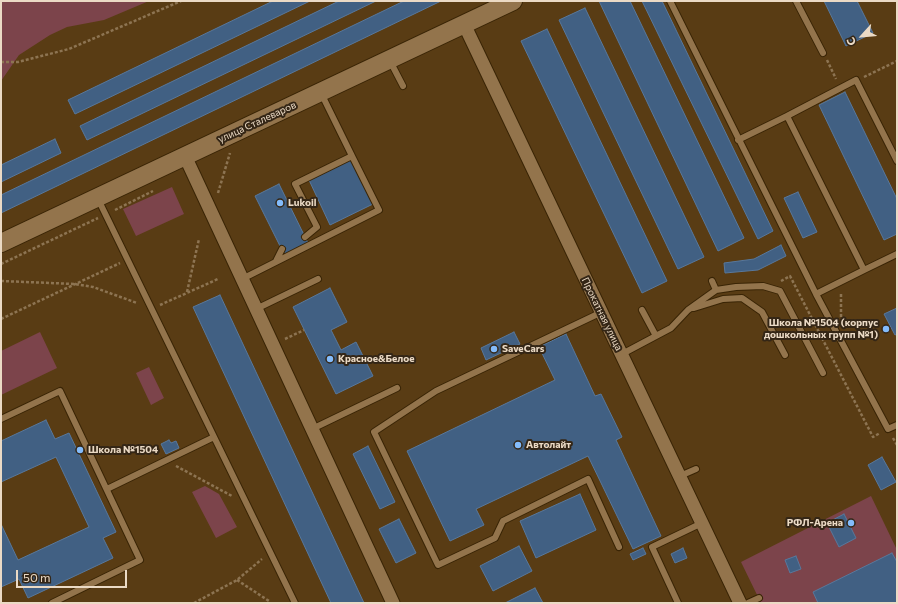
<!DOCTYPE html>
<meta charset="utf-8">
<style>
body{margin:0}
#map{position:relative;width:898px;height:604px;overflow:hidden;background:#593c14;font-family:Commissioner,sans-serif}
canvas{display:block}
.frame{position:absolute;inset:0;border:2px solid #ebdac5;pointer-events:none}
.north{position:absolute;left:842px;top:16px;width:40px;height:40px;-webkit-text-stroke:3px #342616;paint-order:stroke;rotate:243deg;font-size:11px;font-weight:700;line-height:16px;text-align:center;color:#ebdac5}
.north::after{content:'';display:block;margin:auto;width:14px;height:18px;background:#ebdac5;clip-path:polygon(50% 0,100% 100%,50% 72%,0 100%)}
.scale{position:absolute;left:16px;top:570px;width:111px;height:18px;box-sizing:border-box;border:2px solid #ebdac5;border-top:0;padding-left:5px;font-size:12px;line-height:14px;white-space:nowrap;color:#ebdac5;-webkit-text-stroke:3px #342616;paint-order:stroke}
</style>
<div id="map">
<canvas width="898" height="604"></canvas>
<div class="frame"></div>
<div class="north">С</div>
<div class="scale">50 m</div>
</div>
<script>
const ctx = document.querySelector('canvas').getContext('2d');
ctx.lineJoin = 'round';
function fill(path, color) { ctx.fillStyle = color; ctx.fill(path, 'evenodd'); }
const poly = rows => new Path2D(rows.map(r => 'M' + r).join(''));
function trace(path, color, width, dash) { ctx.strokeStyle = color; ctx.lineWidth = width; ctx.lineCap = dash ? 'butt' : 'round'; ctx.setLineDash(dash || []); ctx.stroke(path); }
function write(font, color, halo, rows, align = 'center') {
  ctx.font = font + ' Commissioner,sans-serif'; ctx.lineWidth = 4; ctx.setLineDash([]); ctx.textBaseline = 'middle'; ctx.strokeStyle = halo; ctx.fillStyle = color; for (const [text, x, y, turn = 0] of rows) {
    ctx.save(); ctx.translate(x, y); ctx.rotate((+turn || 0) * Math.PI / 180); ctx.textAlign = isNaN(turn) ? turn : align; if (halo) ctx.strokeText(text, 0, 0); ctx.fillText(text, 0, 0); ctx.restore();
  }
}
fill(poly([
 [1,1,149,1,104,20,67,27,50,35,19,55,1,81],
 [172,187,184,214,136,236,123,209],
 [40,332,57,368,1,395,1,351],
 [149,367,164,398,151,405,136,373],
 [205,486,219,494,237,527,216,538,192,492],
 [871,496,897,550,897,603,761,603,741,562]
]), '#7c444b');
const building = poly([
 [273,1,310,1,75,114,68,100,273,1],
 [339,1,376,1,87,140,80,126,339,1],
 [404,1,441,1,1,213,1,195,404,1],
 [599,1,630,1,744,238,718,251,599,1],
 [642,1,662,1,773,231,758,239,642,1],
 [824,1,857,1,873,33,846,46,824,1],
 [585,8,704,257,678,269,559,20,585,8],
 [547,29,667,281,642,293,521,41,547,29],
 [845,92,897,199,897,234,884,240,819,105,845,92],
 [55,139,61,153,1,182,1,165,55,139],
 [352,159,373,204,330,225,309,180,352,159],
 [279,184,308,243,284,254,255,196,279,184],
 [798,192,817,232,803,238,784,198,798,192],
 [781,245,786,256,758,270,725,273,724,263,754,259,781,245],
 [330,288,347,322,331,330,341,350,356,342,373,376,336,394,293,307,330,288],
 [220,295,364,603,331,603,193,307,220,295],
 [897,308,897,334,895,335,884,314,897,308],
 [514,332,520,344,486,360,481,348,514,332],
 [566,334,595,396,601,394,622,437,616,440,661,536,633,549,588,456,476,509,484,525,450,541,407,451,555,380,539,347,566,334],
 [46,420,55,439,69,433,116,532,103,538,113,558,28,598,19,579,1,587,1,524,18,560,89,527,56,457,1,482,1,441,46,420],
 [169,440,171,443,176,441,179,448,166,454,161,444,169,440],
 [368,446,395,502,380,509,353,454,368,446],
 [882,457,896,482,881,490,868,465,882,457],
 [580,494,596,530,536,558,520,521,580,494],
 [844,514,856,538,839,547,827,523,844,514],
 [399,519,416,553,396,563,379,529,399,519],
 [519,546,532,571,493,591,480,566,519,546],
 [643,548,646,554,633,560,630,554,643,548],
 [683,548,687,558,675,563,671,554,683,548],
 [892,553,897,562,897,603,818,603,813,592,892,553],
 [796,556,801,569,790,573,785,560,796,556],
 [535,588,543,603,505,603,535,588]
]);
fill(building, '#416083');
trace(building, '#58789c', 1);
const lane = poly([
 [670,1,816,294,888,429,897,425],
 [796,1,823,53],
 [390,61,403,86],
 [787,116,856,80,897,161],
 [738,140,787,116,864,270,816,294],
 [98,199,295,603],
 [305,237,317,227,295,184,352,156,321,93],
 [276,261,282,249],
 [864,270,897,254],
 [242,279,379,210,352,156],
 [712,281,716,290],
 [694,308,723,299,742,298,762,312,785,355],
 [256,309,318,279],
 [642,310,656,336],
 [602,312,436,391,374,432,438,565,495,538,503,521,588,479,619,547],
 [622,354,671,328,688,310,716,290,736,287,763,286,780,291,823,373],
 [1,419,60,391,140,560,52,603],
 [312,429,397,388],
 [680,476,696,469],
 [107,489,214,437],
 [678,603,652,547,702,523],
 [748,603,759,598]
]);
const street = poly([
 [464,24,740,603],
 [185,156,393,603]
]);
const secondary = poly([
 [1,243,513,1]
]);
trace(lane, '#392405', 8);
trace(street, '#392405', 15);
trace(secondary, '#392405', 20);
trace(poly([
 [827,60,836,79],
 [1,62,18,62,69,49,181,1],
 [864,77,897,61],
 [218,193,230,153],
 [115,210,153,191],
 [1,264,98,218],
 [1,281,75,284,93,287,137,303],
 [781,281,790,276,873,437,880,433],
 [187,292,199,239],
 [160,305,218,279],
 [841,317,841,292],
 [1,319,120,263],
 [285,339,304,330],
 [893,438,897,445],
 [176,466,232,496],
 [237,580,269,601,270,603],
 [194,603,237,580,262,559]
]), '#8d7452', 2.5, [3, 2]);
trace(lane, '#93744c', 6);
trace(street, '#93744c', 13);
trace(secondary, '#93744c', 18);
for (const [x, y, r, color] of [
 [280,203,4,"#84bcfb"],
 [886,329,4,"#84bcfb"],
 [494,349,4,"#84bcfb"],
 [330,359,4,"#84bcfb"],
 [518,445,4,"#84bcfb"],
 [80,450,4,"#84bcfb"],
 [851,523,4,"#84bcfb"]
]) { const dot = new Path2D(); dot.arc(x, y, r, 0, 2 * Math.PI); ctx.fillStyle = color; ctx.fill(dot); trace(dot, '#342616', 1.5); }
write('10px', '#ebdac5', '#342616', [
 ["улица Сталеваров",257,122,-25],
 ["Прокатная улица",602,314,64]
]);
write('bold 10px', '#ebdac5', '#342616', [
 ["Lukoil",288,203],
 ["Школа №1504 (корпус",878,323,"right"],
 ["дошкольных групп №1)",878,335,"right"],
 ["SaveCars",502,349],
 ["Красное&Белое",338,359],
 ["Автолайт",526,445],
 ["Школа №1504",88,450],
 ["РФЛ-Арена",843,523,"right"]
], 'left');
</script>
